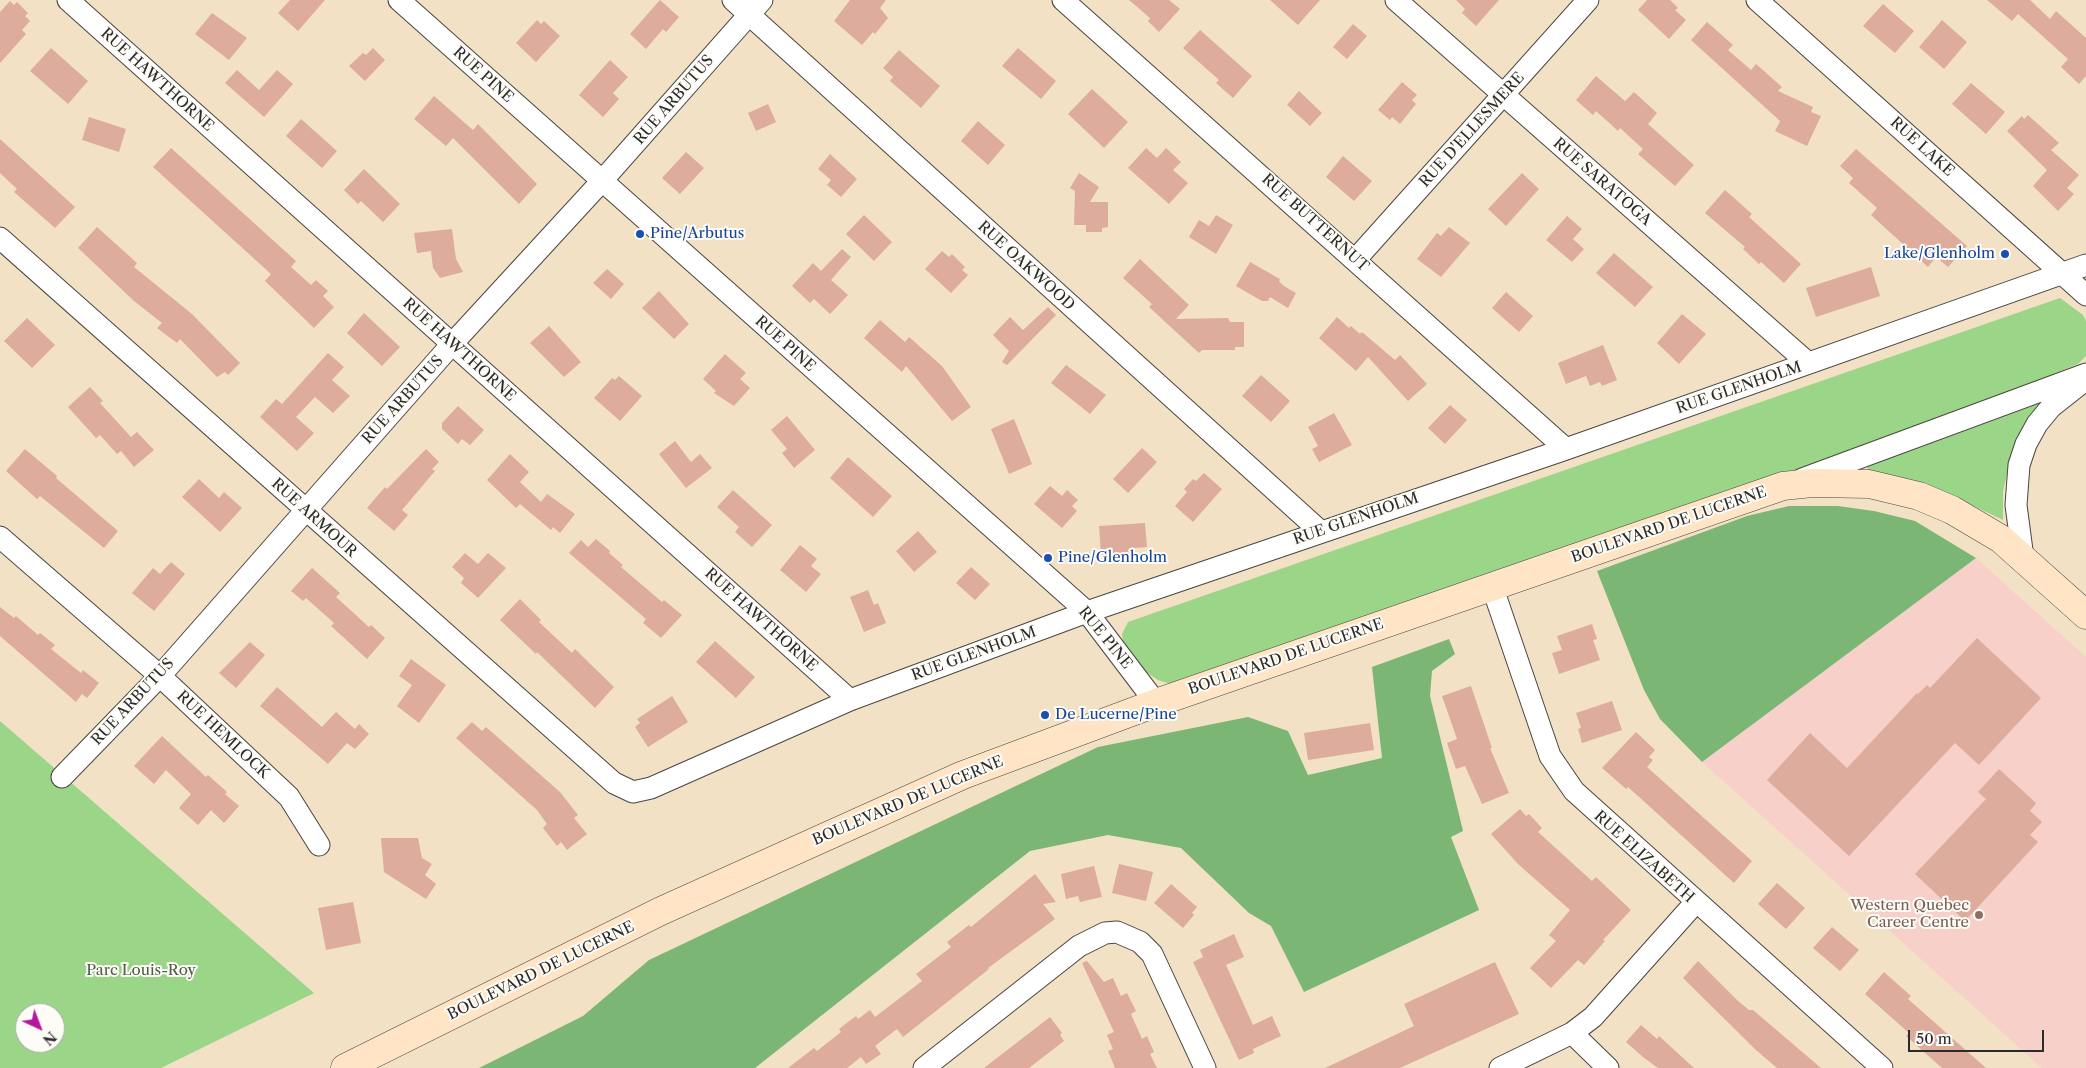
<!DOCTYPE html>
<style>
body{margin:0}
#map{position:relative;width:2086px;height:1068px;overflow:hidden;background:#f3e1c5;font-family:"Libre Caslon Text",serif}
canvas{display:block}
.north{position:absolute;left:15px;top:1003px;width:50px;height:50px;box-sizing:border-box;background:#fdfcf7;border:1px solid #a9a8a5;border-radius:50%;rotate:137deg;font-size:14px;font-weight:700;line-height:20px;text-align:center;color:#2b2b2b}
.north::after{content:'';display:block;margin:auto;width:18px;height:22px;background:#b5179e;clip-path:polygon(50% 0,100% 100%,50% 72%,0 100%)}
.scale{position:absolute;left:1908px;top:1030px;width:136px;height:22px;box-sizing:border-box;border:2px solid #2b2b2b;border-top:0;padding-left:6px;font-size:15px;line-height:18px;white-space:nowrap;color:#2b2b2b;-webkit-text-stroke:4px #fdfcf7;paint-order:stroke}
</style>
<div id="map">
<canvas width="2086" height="1068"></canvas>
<div class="north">N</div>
<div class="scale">50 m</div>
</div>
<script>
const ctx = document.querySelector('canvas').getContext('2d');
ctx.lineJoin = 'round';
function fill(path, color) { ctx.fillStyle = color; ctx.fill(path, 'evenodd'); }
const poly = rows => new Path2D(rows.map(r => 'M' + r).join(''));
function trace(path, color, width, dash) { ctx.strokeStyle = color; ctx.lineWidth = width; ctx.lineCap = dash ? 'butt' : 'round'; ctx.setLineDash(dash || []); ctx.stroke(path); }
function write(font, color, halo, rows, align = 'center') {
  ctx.font = font + ' "Libre Caslon Text",serif'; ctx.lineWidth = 4; ctx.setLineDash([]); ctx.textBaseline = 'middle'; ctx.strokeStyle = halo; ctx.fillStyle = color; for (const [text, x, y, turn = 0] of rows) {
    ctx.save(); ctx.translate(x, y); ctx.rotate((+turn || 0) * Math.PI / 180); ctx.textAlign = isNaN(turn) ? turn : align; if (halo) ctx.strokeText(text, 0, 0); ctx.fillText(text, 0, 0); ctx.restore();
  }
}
fill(poly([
 [1976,558,2086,657,2086,1068,2042,1068,1702,762]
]), '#f7d0ca');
fill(poly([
 [2060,298,2083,315,2086,321,2086,356,2078,364,1803,478,1176,686,1158,680,1146,672,1123,641,1122,634,1128,622],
 [2039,400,2038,419,2009,466,2003,491,2003,520,1936,488,1888,475,1868,474,1867,464],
 [0,721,314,993,161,1068,0,1068],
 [25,1013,55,1013,55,1043,25,1043]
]), '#9ad588');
fill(poly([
 [1789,506,1838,506,1874,511,1915,521,1976,558,1702,762,1660,719,1644,690,1597,571,1747,516],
 [1449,639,1455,654,1432,671,1430,696,1463,831,1451,837,1479,910,1304,992,1271,926,1249,913,1181,848,1108,835,1030,851,755,1068,479,1068,583,1016,649,960,1098,747,1248,717,1288,731,1308,775,1382,758,1372,667]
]), '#7bb674');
fill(poly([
 [290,0,325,0,298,31,278,13],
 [660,0,679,17,666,32,663,29,646,49,630,34],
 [850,0,886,0,880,8,888,18,875,34,873,32,862,45,834,21],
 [1129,0,1169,0,1180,9,1159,32,1148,21,1150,18],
 [1270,0,1320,0,1298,25],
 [1456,0,1499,0,1476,26,1462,13,1465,9],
 [1647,0,1670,0,1678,8,1675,10,1686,20,1669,39,1638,10],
 [1987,0,2030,0,2050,19,2056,11,2086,38,2086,76,2079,84,2061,67,2068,59,2018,14,2012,21],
 [10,1,14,5,17,2,28,13,25,16,30,21,22,30,26,34,0,63,0,12],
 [1883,4,1914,31,1895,53,1863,26],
 [212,13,247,38,229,60,195,34],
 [537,20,541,24,544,21,560,36,536,62,516,43],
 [1942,20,1967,42,1944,69,1919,47],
 [1707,22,1733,45,1728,50,1751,70,1756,64,1782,87,1778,91,1813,107,1811,112,1821,116,1807,146,1775,131,1780,121,1691,40],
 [1353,24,1367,36,1347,59,1333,47],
 [1200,30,1252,76,1233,98,1216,83,1219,80,1183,48],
 [51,48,88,81,68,104,30,71],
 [373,48,385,60,365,81,349,66,363,53,366,55],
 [1018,48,1056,81,1041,99,1002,66],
 [899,50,940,86,921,108,890,81,893,77,883,68],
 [610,60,628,77,613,93,619,99,603,117,579,95],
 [237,70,259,90,277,70,293,84,264,117,225,83],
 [1596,76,1625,101,1634,92,1657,113,1648,124,1694,165,1675,186,1638,154,1643,149,1620,128,1618,131,1596,111,1593,115,1576,100],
 [1402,82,1417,95,1412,100,1416,104,1400,124,1392,117,1390,120,1378,110],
 [1971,83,2005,112,1986,134,1952,104],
 [1092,89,1128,122,1104,148,1068,114],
 [1299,91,1322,113,1310,126,1287,105],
 [434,96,473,130,478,124,537,184,519,204,453,138,446,146,414,119],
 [768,104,776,122,756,131,748,113],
 [2028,115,2059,143,2051,150,2079,175,2067,188,2074,194,2058,211,2033,186,2047,170,2007,131,2022,116,2024,119],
 [89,117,126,129,119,152,82,140],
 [301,119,337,151,322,168,286,136],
 [978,121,1005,145,988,165,961,141],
 [0,139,75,207,55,228,14,192,17,189,0,173],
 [171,148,296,261,291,267,311,285,316,280,328,291,323,296,334,307,314,328,265,281,271,274,153,167],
 [1146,148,1157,158,1166,148,1181,162,1173,170,1188,183,1169,204,1128,168],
 [1856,149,1967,246,1948,267,1936,257,1928,267,1871,215,1877,208,1849,183,1853,178,1840,166],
 [686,152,704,168,680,194,662,178],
 [830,154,857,179,841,197,827,185,831,180,818,169],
 [1343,156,1372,181,1354,201,1326,177],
 [364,169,400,204,383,222,361,201,358,204,344,190],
 [1079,173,1099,187,1090,202,1108,202,1108,227,1102,228,1102,232,1086,232,1086,225,1074,225,1075,191,1070,188],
 [1522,173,1539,189,1506,226,1488,209],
 [1725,190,1752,214,1749,217,1801,264,1784,283,1761,262,1759,264,1743,249,1745,247,1705,213],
 [864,215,892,242,874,261,846,234],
 [1216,215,1233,225,1216,254,1189,237,1199,220,1209,226],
 [1567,216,1582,229,1573,239,1584,249,1572,262,1546,240],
 [97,227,137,263,134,267,192,314,240,363,228,375,225,372,217,377,180,339,177,343,157,328,162,323,134,301,78,248],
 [1449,227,1470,243,1441,277,1417,259,1437,233,1441,236],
 [452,229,456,259,463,272,440,278,433,268,431,251,417,253,414,233],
 [842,249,851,257,831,280,848,295,830,314,814,299,810,303,792,286,813,263,821,271],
 [942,251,949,257,952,254,965,267,962,270,968,275,951,293,925,269],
 [1614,253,1653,287,1635,307,1596,273],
 [1140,259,1189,305,1176,319,1228,318,1230,322,1244,322,1244,347,1235,347,1235,350,1202,350,1199,353,1149,307,1152,304,1123,278],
 [1250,262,1280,279,1279,281,1284,286,1296,293,1288,308,1270,297,1268,301,1262,301,1236,286],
 [1871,267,1880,296,1816,317,1806,288],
 [607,269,624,284,611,299,593,283],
 [659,291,689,324,674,339,642,308],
 [1506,292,1533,316,1519,332,1492,308],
 [1048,307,1056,315,1007,365,1002,362,1009,351,993,335,1010,317,1023,330],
 [364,313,400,347,382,366,347,333],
 [1682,314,1706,334,1679,364,1657,343],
 [1337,317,1349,328,1351,326,1360,334,1362,332,1395,360,1400,355,1427,384,1408,401,1368,357,1356,371,1319,338],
 [27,318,55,345,32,368,4,341],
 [880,320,905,342,909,337,942,366,971,407,952,421,906,366,902,372,864,338],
 [549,326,581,362,564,377,530,343],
 [1603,345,1617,380,1602,386,1600,382,1590,386,1586,376,1566,384,1558,363],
 [328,353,344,367,332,380,350,396,333,413,315,397,296,417,314,433,297,451,260,417,276,399,282,404],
 [725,354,746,373,740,379,750,388,734,406,714,393,716,391,703,379],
 [1066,365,1106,395,1090,414,1051,383],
 [1261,375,1290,401,1271,422,1242,396],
 [619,376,642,396,620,421,594,398,612,378,615,380],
 [90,387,103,401,100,403,131,437,137,432,154,450,134,467,121,451,117,454,100,435,96,438,68,407],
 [1450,405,1467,420,1445,444,1428,428],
 [458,406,484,430,470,445,462,439,458,444,442,429,442,423],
 [1334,413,1352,445,1319,462,1312,449,1318,446,1308,427],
 [787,416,815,450,794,468,782,453,787,449,771,430],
 [1014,419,1032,464,1009,474,991,429],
 [675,441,691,462,700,454,712,468,686,488,659,454],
 [1142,448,1157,462,1128,493,1113,479],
 [25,449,57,476,56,478,118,531,104,548,40,496,37,499,6,471],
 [426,449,439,462,432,469,435,471,402,510,408,515,394,531,367,508,385,487,387,489],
 [510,454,529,472,520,482,541,502,547,494,575,514,560,533,553,527,551,530,520,504,516,508,487,480],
 [848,457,892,496,873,517,830,478],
 [1204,473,1222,489,1193,522,1175,506,1187,492,1184,489,1193,479,1196,481],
 [199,479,219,498,224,492,242,508,220,532,182,497],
 [1050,486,1062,496,1067,490,1078,500,1072,506,1077,511,1062,528,1034,504],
 [733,490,772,525,752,547,735,532,739,527,717,507],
 [1145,523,1147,547,1135,548,1135,553,1101,555,1099,526],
 [918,531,937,552,914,572,896,551],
 [596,539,610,551,609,553,623,565,621,567,662,602,664,600,682,615,661,638,643,623,646,619,569,553,581,540,588,547],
 [800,545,817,559,811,566,821,574,806,592,780,570],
 [465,553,478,564,488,553,506,568,478,598,461,583,464,578,452,567],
 [171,562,185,574,154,611,132,593,153,568,160,574],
 [971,567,990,584,975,600,956,583],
 [312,568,340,593,336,597,369,627,371,625,385,638,367,659,331,626,334,623,306,598,303,601,291,591],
 [868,590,874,605,878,603,886,623,864,632,850,597],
 [520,599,541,620,539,622,572,653,575,649,614,687,595,708,537,652,536,654,500,620],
 [0,607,14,618,16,616,38,635,40,633,55,645,51,649,81,673,83,670,99,683,87,698,82,694,76,702,0,636],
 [1592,624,1597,639,1593,640,1600,660,1559,674,1552,653,1562,650,1557,636],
 [1977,638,2041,698,1979,765,1955,743,1849,856,1767,780,1810,733,1847,768,1917,693,1918,694,1927,685,1930,688],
 [715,641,755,677,736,698,696,662],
 [250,642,265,655,236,688,219,673],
 [411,659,446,685,419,723,397,706,412,685,399,676],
 [1471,686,1492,748,1490,748,1509,793,1482,804,1465,766,1456,769,1447,743,1457,739,1442,696],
 [277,687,322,727,336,712,355,729,359,724,369,734,355,749,347,743,328,764,260,706],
 [672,696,688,722,648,747,635,727,640,723,637,719],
 [1612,701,1622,730,1582,743,1578,729,1581,728,1576,713],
 [472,722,482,731,486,727,560,792,578,815,574,818,587,834,567,850,561,842,557,846,543,828,547,824,537,810,456,738],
 [1370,723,1374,750,1308,760,1304,733],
 [1636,732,1655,750,1649,757,1653,760,1647,767,1752,861,1734,883,1628,787,1626,789,1602,768],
 [162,736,206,777,208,775,227,792,225,794,239,806,224,823,211,810,198,825,179,808,191,794,166,770,154,784,134,766],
 [1999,769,2036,803,2030,811,2042,822,2030,835,2038,842,1965,921,1915,874,1986,799,1978,792],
 [1520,809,1526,816,1529,814,1542,828,1538,832,1592,881,1596,877,1631,910,1603,940,1605,941,1584,965,1578,960,1551,988,1530,968,1556,941,1549,935,1570,910,1518,864,1491,834],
 [381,838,418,838,422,858,432,864,425,875,436,884,426,899,384,872],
 [1119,864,1153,872,1146,901,1112,893],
 [1094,866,1102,897,1080,902,1078,896,1066,899,1061,874],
 [1035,874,1056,902,1043,904,1055,919,988,968,989,969,903,1037,897,1029,875,1046,881,1054,866,1064,861,1057,847,1068,788,1068,814,1048,817,1051,841,1032,839,1029,856,1016,858,1019,870,1010,875,1017,922,981,916,974,951,947,947,942,969,925,971,927],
 [1777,883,1805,908,1786,929,1758,904],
 [1171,884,1197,907,1192,913,1194,915,1183,928,1154,903],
 [353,902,361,943,326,950,318,908],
 [1832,927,1859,950,1840,971,1813,948],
 [1234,934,1244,957,1226,965,1253,1025,1272,1016,1281,1036,1253,1049,1254,1053,1239,1060,1193,962,1203,957,1200,950],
 [1087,961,1104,982,1113,978,1121,996,1127,993,1136,1011,1131,1014,1142,1039,1147,1036,1154,1052,1150,1054,1157,1068,1115,1068,1108,1051,1113,1049,1107,1035,1114,1032,1082,963],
 [1698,961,1738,1001,1749,1010,1753,1010,1821,1068,1777,1068,1756,1050,1683,978],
 [1495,962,1519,1014,1400,1068,1325,1068,1414,1026,1404,1004],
 [1884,972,1911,996,1908,999,1986,1068,1942,1068,1906,1036,1909,1033,1865,994],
 [1050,1017,1062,1033,1060,1035,1064,1041,1029,1068,984,1068],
 [1641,1025,1657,1039,1659,1036,1694,1068,1658,1068,1643,1057,1626,1042]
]), '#ddac9d');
const minor = poly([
 [68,0,850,700],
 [399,0,1087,612,1156,703],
 [733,0,1320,531],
 [1063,0,1566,449],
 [1396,0,1808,363],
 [1757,0,2086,295],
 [0,238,614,783,633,792,651,788,850,700,1087,612,1566,449,2086,265],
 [1356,259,1588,0],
 [1802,479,2086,374],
 [0,537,160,676,289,797,319,845],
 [2023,558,2016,505,2019,465,2026,444,2037,424,2051,407,2084,381],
 [1492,586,1550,756,1574,791,1882,1068],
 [62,777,160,676,452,344,601,182,762,0],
 [1572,1033,1608,1068],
 [924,1068,1079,946,1105,933,1117,932,1140,942,1152,954,1205,1068],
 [1500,1068,1572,1033,1593,1017,1695,903]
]);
const secondary = poly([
 [345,1068,661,911,963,775,1156,703,1783,486,1812,483,1869,484,1919,496,1952,510,2001,539,2086,615]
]);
trace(minor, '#494642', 23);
trace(secondary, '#494642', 29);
trace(minor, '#fff', 21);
trace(secondary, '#ffe4c6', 28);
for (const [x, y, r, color] of [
 [640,234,5,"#1a4fb4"],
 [2005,254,5,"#1a4fb4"],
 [1048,558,5,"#1a4fb4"],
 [1045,715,5,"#1a4fb4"],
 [1979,915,5,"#8d6e63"]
]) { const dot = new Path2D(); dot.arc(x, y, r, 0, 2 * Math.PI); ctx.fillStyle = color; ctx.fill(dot); trace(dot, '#fdfcf7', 2); }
write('15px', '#2b2b2b', '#fdfcf7', [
 ["RUE PINE",483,75,42],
 ["RUE HAWTHORNE",157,80,42],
 ["RUE ARBUTUS",674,100,-49],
 ["RUE D'ELLESMERE",1472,130,-48],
 ["RUE LAKE",1922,147,42],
 ["RUE SARATOGA",1602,182,41],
 ["RUE BUTTERNUT",1315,223,42],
 ["RUE OAKWOOD",1026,266,42],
 ["RUE PINE",785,344,42],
 ["RUE HAWTHORNE",459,350,42],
 ["RUE GLENHOLM",1739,388,-19],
 ["RUE ARBUTUS",403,400,-48],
 ["RUE ARMOUR",314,518,42],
 ["RUE GLENHOLM",1356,519,-19],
 ["BOULEVARD DE LUCERNE",1669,525,-19],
 ["RUE HAWTHORNE",761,620,42],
 ["RUE PINE",1105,638,51],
 ["RUE GLENHOLM",974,654,-20],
 ["BOULEVARD DE LUCERNE",1286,657,-19],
 ["RUE ARBUTUS",133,702,-47],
 ["RUE HEMLOCK",223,735,43],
 ["BOULEVARD DE LUCERNE",908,801,-23],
 ["RUE ELIZABETH",1644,857,42],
 ["BOULEVARD DE LUCERNE",541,971,-26]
]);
write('15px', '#164399', '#fdfcf7', [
 ["Pine/Arbutus",650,234],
 ["Lake/Glenholm",1995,254,"right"],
 ["Pine/Glenholm",1058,558],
 ["De Lucerne/Pine",1055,715]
], 'left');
write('15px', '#785e54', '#fdfcf7', [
 ["Western Quebec",1969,906],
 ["Career Centre",1969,923]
], 'right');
write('15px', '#4c5e47', '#fdfcf7', [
 ["Parc Louis-Roy",141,971]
]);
</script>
